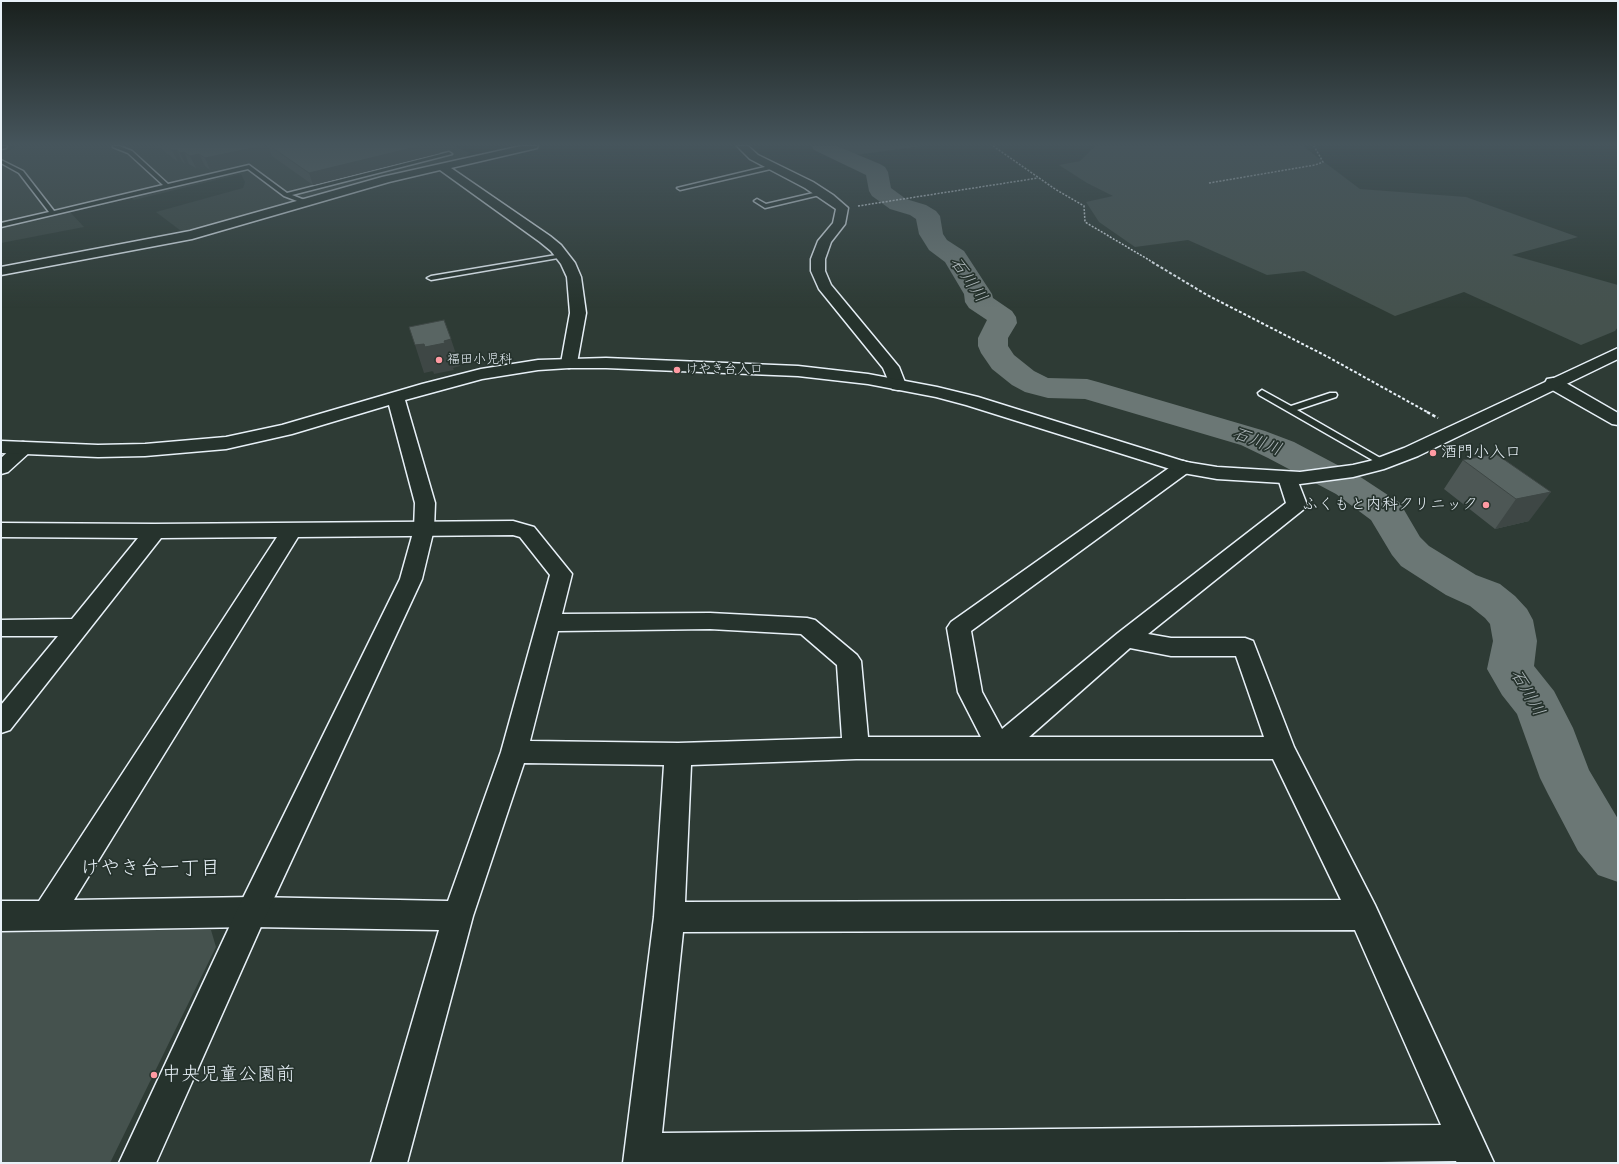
<!DOCTYPE html>
<meta charset="utf-8">
<style>
body{margin:0}
#map{position:relative;width:1619px;height:1164px;overflow:hidden;background:#2e3b35;font-family:Caveat,sans-serif}
canvas{display:block}
.frame{position:absolute;inset:0;border:2px solid #e8f1f8;pointer-events:none}
</style>
<div id="map">
<canvas width="1619" height="1164"></canvas>
<div class="frame"></div>
</div>
<script>
const ctx = document.querySelector('canvas').getContext('2d');
ctx.lineJoin = 'round';
function fill(path, color) { ctx.fillStyle = color; ctx.fill(path, 'evenodd'); }
const poly = rows => new Path2D(rows.map(r => 'M' + r).join(''));
function trace(path, color, width, dash) { ctx.strokeStyle = color; ctx.lineWidth = width; ctx.lineCap = dash ? 'butt' : 'round'; ctx.setLineDash(dash || []); ctx.stroke(path); }
function write(font, color, halo, rows, align = 'center') {
  ctx.font = font + ' Caveat,"Klee One",sans-serif'; ctx.lineWidth = 3.5; ctx.setLineDash([]); ctx.textBaseline = 'middle'; ctx.strokeStyle = halo; ctx.fillStyle = color; for (const [text, x, y, turn = 0] of rows) {
    ctx.save(); ctx.translate(x, y); ctx.rotate((+turn || 0) * Math.PI / 180); ctx.textAlign = isNaN(turn) ? turn : align; if (halo) ctx.strokeText(text, 0, 0); ctx.fillText(text, 0, 0); ctx.restore();
  }
}
fill(poly([
 [17,146,454,146,470,153,462,159,378,179,185,234,156,212,243,188,245,182,241,174,134,200,132,198,70,212,84,227,1,243,1,154]
]), '#3b4843');
fill(poly([
 [838,146,924,146,855,155],
 [1095,146,1303,146,1360,189,1466,197,1578,237,1512,255,1618,285,1618,327,1615,331,1581,345,1464,292,1395,316,1304,271,1267,275,1188,240,1135,247,1099,222,1086,202,1113,196,1087,183,1059,165,1080,161],
 [1,930,211,930,216,947,110,1163,1,1163]
]), '#45524e');
fill(poly([
 [811,146,837,146,880,164,885,167,888,172,891,188,906,199,926,205,936,211,940,216,943,234,947,240,964,251,992,294,993,298,1012,311,1016,317,1017,323,1008,338,1008,346,1014,355,1034,371,1048,378,1087,379,1098,382,1265,431,1294,442,1362,478,1400,503,1420,537,1429,546,1476,575,1500,584,1515,596,1527,609,1533,620,1537,641,1534,666,1554,691,1573,728,1589,770,1618,819,1618,882,1598,875,1578,851,1548,794,1540,778,1517,714,1502,695,1487,669,1493,641,1490,624,1485,618,1470,606,1446,595,1401,566,1392,555,1371,520,1336,494,1268,458,1241,445,1085,399,1048,398,1025,392,1012,385,992,369,981,353,978,346,978,338,987,320,969,308,965,302,964,294,945,262,929,250,919,234,916,219,910,215,890,209,872,196,869,191,866,175,814,150,811,146]
]), '#6b7775');
const service = poly([
 [113,146,119,146,132,151,168,184,249,165,287,193,449,152,452,154,292,195,307,201,307,203,305,204,284,196,248,169,1,227,1,223,49,212,19,173,1,163,1,160,23,171,54,211,163,185,128,153,113,147,113,146],
 [773,165,775,166,775,168,680,190,677,188,773,165],
 [822,191,825,193,824,194,765,208,754,201,757,199,766,204,822,191],
 [562,254,564,255,564,257,431,280,427,278,431,276,562,254],
 [1262,390,1291,406,1330,393,1336,393,1337,395,1336,397,1297,410,1389,463,1387,465,1381,465,1259,395,1258,393,1262,390]
]);
const minor = poly([
 [521,146,538,146,537,148,451,168,550,236,561,245,575,263,581,277,586,313,577,363,575,366,569,368,563,366,561,363,570,313,567,277,561,264,551,251,540,242,440,170,389,182,192,239,1,275,1,267,190,231,382,177,521,146],
 [737,146,748,146,758,155,813,182,833,195,848,208,845,224,831,242,825,259,825,271,831,285,899,367,906,385,904,389,898,390,892,389,883,368,819,289,811,271,811,259,818,241,833,223,836,209,805,188,750,159,737,146],
 [1553,378,1559,379,1618,413,1618,425,1612,424,1547,387,1545,383,1547,379,1553,378],
 [23,442,30,444,32,448,30,452,8,472,1,474,1,458,16,444,23,442],
 [1183,461,1190,463,1193,467,1190,471,971,631,982,692,1002,729,1118,633,1286,503,1278,478,1281,474,1288,472,1295,474,1307,505,1304,509,1148,634,1171,638,1245,638,1253,641,1294,747,1375,905,1494,1163,1457,1163,1456,1161,1305,1163,623,1163,654,917,664,765,524,763,473,916,407,1163,371,1163,439,930,252,927,1,931,1,901,39,901,277,537,161,538,10,730,1,733,1,705,58,636,1,636,1,620,72,619,138,538,1,537,1,523,155,524,513,521,534,527,572,574,562,614,710,613,807,618,815,620,857,655,861,661,868,737,981,737,958,692,947,628,951,622,1176,463,1183,461],
 [513,535,520,537,550,575,501,752,448,901,252,897,74,900,298,537,513,535],
 [710,629,801,634,837,665,842,738,678,743,530,741,558,631,710,629],
 [1130,648,1171,656,1236,656,1264,737,1029,737,1130,648],
 [856,759,1273,759,1341,900,685,902,691,765,856,759],
 [1355,930,1441,1125,662,1133,683,932,1355,930]
]);
const tertiary = poly([
 [1618,348,1618,359,1418,456,1384,469,1353,477,1300,484,1217,479,1183,473,966,405,936,397,868,384,798,376,606,368,569,368,538,370,482,379,405,400,435,503,434,529,422,579,263,922,156,1163,119,1163,241,902,400,579,414,529,415,503,389,405,292,434,226,449,145,456,98,457,1,453,1,441,98,445,145,444,226,437,282,425,422,384,481,369,538,360,606,358,798,366,868,374,937,387,978,397,1186,462,1217,467,1300,472,1353,465,1370,461,1404,448,1618,348]
]);
const trunk = poly([
 [1,146,7,146,6,148,1,149,1,146]
]);
trace(service, '#e8f1f8', 3);
trace(minor, '#e8f1f8', 3);
trace(tertiary, '#e8f1f8', 3);
trace(trunk, '#e8f1f8', 3);
trace(poly([
 [993,146,1055,189,1084,206,1085,222,1154,263],
 [1209,183,1315,165,1323,162,1314,146],
 [858,206,1038,178]
]), '#e8f1f8', 1.5, [2, 1.5]);
trace(poly([
 [1152,262,1207,295,1328,357,1429,413]
]), '#e8f1f8', 2, [3, 2]);
trace(poly([
 [1427,412,1438,418]
]), '#e8f1f8', 2.5, [3.5, 2.5]);
fill(service, '#26332d');
fill(minor, '#26332d');
fill(tertiary, '#26332d');
fill(trunk, '#26332d');
fill(poly([
 [158,146,438,146,440,153,313,185,272,156,210,170,205,166,196,168,189,164,185,164,182,161,178,162],
 [1496,454,1529,521,1495,529,1444,489,1463,460]
]), '#4d5755');
fill(poly([
 [262,146,268,146,272,156,210,170,205,158],
 [420,146,438,146,440,153,313,185,309,173],
 [172,150,177,150,182,161,178,162],
 [184,152,189,164,185,164,180,153],
 [199,154,205,166,196,168,190,156],
 [451,339,460,366,453,368,454,370,434,374,425,347],
 [424,344,433,371,424,373,415,345],
 [1551,492,1529,521,1495,529,1516,499]
]), '#3e4745');
const building = poly([
 [166,146,262,146,205,158,199,154,190,156,184,152,180,153,177,150,172,150,166,146],
 [270,146,420,146,309,173,270,146],
 [444,320,451,339,444,341,445,343,425,347,424,344,415,345,409,327,444,320],
 [1496,454,1551,492,1516,499,1463,460,1496,454]
]);
fill(building, '#596563');
trace(building, '#3e4745', 1);
const sky = ctx.createLinearGradient(0, 0, 0, 308);
sky.addColorStop(0, '#19201d');
sky.addColorStop(0.47, '#46555c');
sky.addColorStop(1, '#46555c00');
ctx.fillStyle = sky;
ctx.fillRect(0, 0, 1619, 308);
for (const [x, y, r, color] of [
 [439,360,4,"#ff9aa2"],
 [677,370,4,"#ff9aa2"],
 [1433,453,4,"#ff9aa2"],
 [1486,505,4,"#ff9aa2"],
 [154,1075,4,"#ff9aa2"]
]) { const dot = new Path2D(); dot.arc(x, y, r, 0, 2 * Math.PI); ctx.fillStyle = color; ctx.fill(dot); trace(dot, '#26332d', 1.5); }
write('13px', '#e8f1f8', '#26332d', [
 ["福田小児科",447,360],
 ["けやき台入口",685,370]
], 'left');
write('16px', '#e8f1f8', '#26332d', [
 ["酒門小入口",1441,453],
 ["ふくもと内科クリニック",1478,505,"right"]
], 'left');
write('italic 17px', '#b0babd', '#26332d', [
 ["石川川",968,280,55],
 ["石川川",1257,442,21],
 ["石川川",1527,693,60]
]);
write('19px', '#e8f1f8', '#26332d', [
 ["中央児童公園前",162,1075]
], 'left');
write('20px', '#e8f1f8', '#26332d', [
 ["けやき台一丁目",150,869]
]);
</script>
